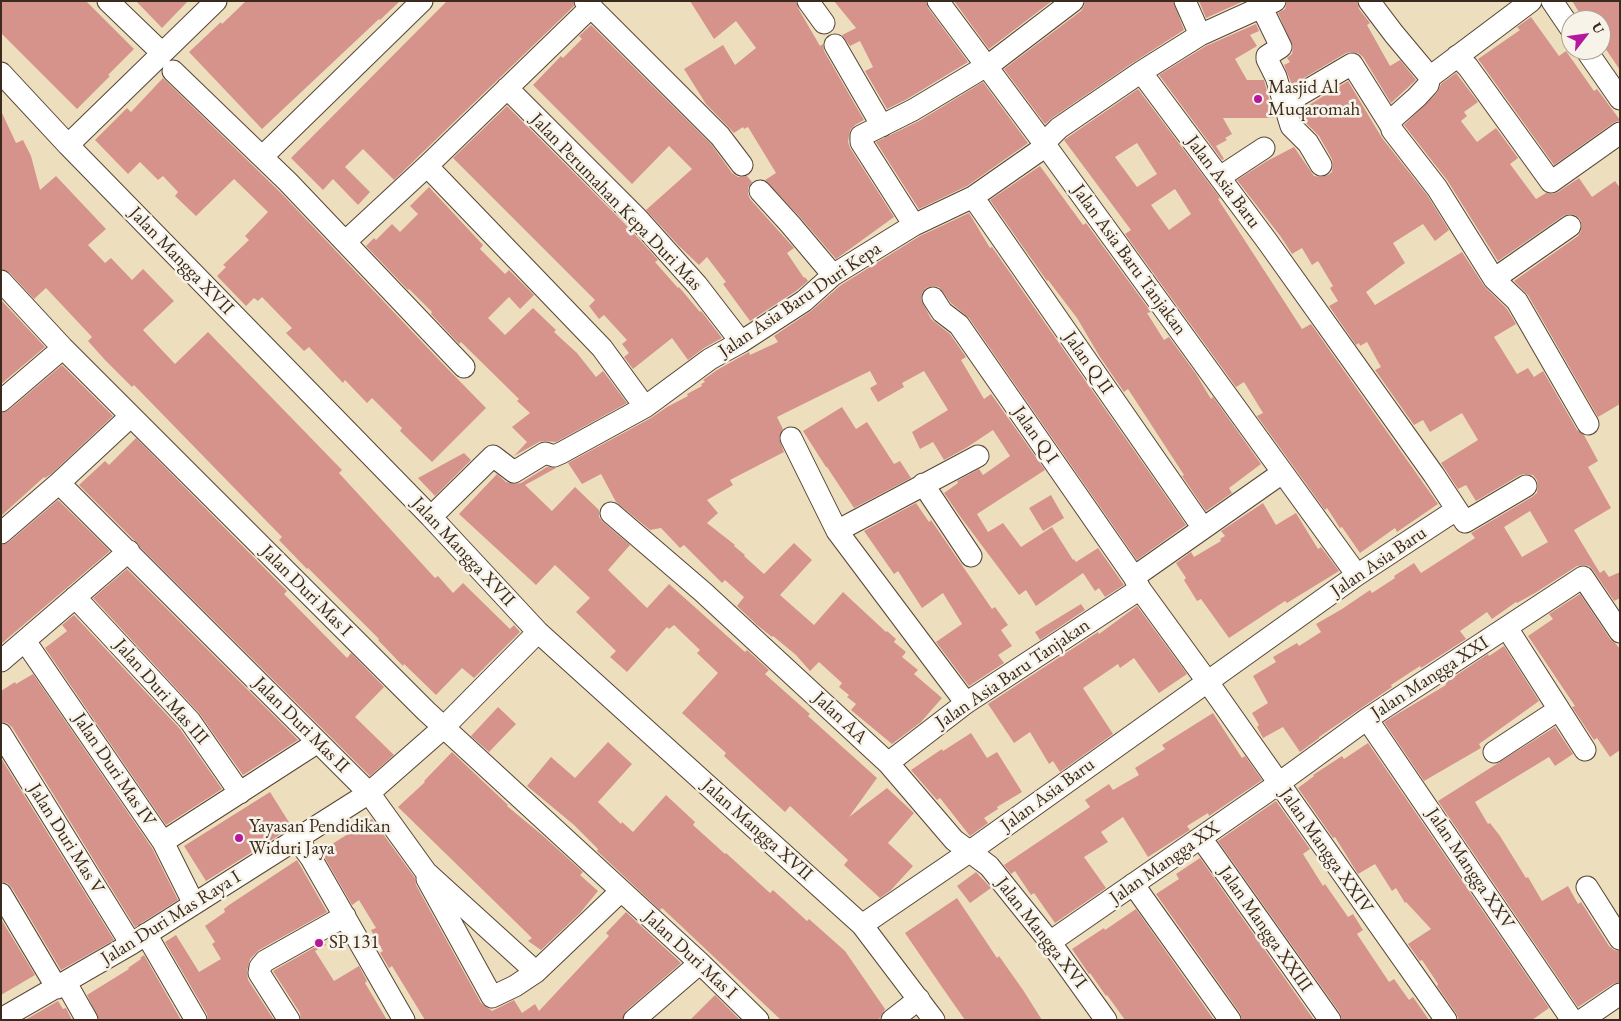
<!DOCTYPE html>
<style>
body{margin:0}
#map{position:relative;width:1621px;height:1021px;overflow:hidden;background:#eddfbd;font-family:"EB Garamond",serif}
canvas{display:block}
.frame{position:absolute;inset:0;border:2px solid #3b2a1e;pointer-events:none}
.north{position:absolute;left:1561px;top:10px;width:50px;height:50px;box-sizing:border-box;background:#f7f3e8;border:1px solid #aca397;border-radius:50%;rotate:60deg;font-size:14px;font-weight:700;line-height:20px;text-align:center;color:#3b2a1e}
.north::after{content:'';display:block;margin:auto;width:18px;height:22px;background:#b5179e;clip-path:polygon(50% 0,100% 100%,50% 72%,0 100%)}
</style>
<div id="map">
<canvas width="1621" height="1021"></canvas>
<div class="frame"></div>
<div class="north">U</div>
</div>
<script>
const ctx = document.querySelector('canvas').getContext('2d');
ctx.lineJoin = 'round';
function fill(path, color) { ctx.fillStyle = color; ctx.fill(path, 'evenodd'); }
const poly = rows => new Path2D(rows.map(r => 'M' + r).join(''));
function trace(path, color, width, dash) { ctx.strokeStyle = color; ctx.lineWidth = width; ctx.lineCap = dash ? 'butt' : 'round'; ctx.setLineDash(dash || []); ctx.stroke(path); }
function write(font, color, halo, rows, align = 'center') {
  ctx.font = font + ' "EB Garamond",serif'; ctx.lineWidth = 5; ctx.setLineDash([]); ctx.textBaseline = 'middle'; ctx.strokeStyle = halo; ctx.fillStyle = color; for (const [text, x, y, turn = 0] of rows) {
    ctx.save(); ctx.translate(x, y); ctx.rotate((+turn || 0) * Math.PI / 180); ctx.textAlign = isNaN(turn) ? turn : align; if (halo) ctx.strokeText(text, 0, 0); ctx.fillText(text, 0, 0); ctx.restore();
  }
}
fill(poly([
 [1,1,86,1,134,49,108,75,110,76,77,109,1,33],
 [136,1,188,1,162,28],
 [246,1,400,1,380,20,379,19,262,129,189,52,221,22,222,24],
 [447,1,573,1,574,6,394,180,363,149,345,167,370,192,358,205,333,179,323,190,291,158],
 [690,1,796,1,798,8,820,46,823,44,824,51,864,120,855,125,850,130,848,142,850,148,894,217,836,259,799,216,765,180,776,173,748,127,744,129,743,127,734,133,706,104,684,69,723,45,735,65,756,48,736,21,714,39],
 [834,1,926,1,928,8,968,62,907,99,887,109,865,71,873,67,860,41,850,46,842,35,856,28],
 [954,1,1052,1,989,49],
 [1085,1,1173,1,1184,30,1134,62,1052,118,1045,124,1004,69,1081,11,1084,6],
 [1199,1,1244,1,1206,18],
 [1287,1,1357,1,1359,9,1370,23,1367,25,1390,66,1400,60,1416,80,1391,103,1363,57,1358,53,1351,52,1346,53,1292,85,1284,65,1290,62,1287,58,1292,54,1293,47,1278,13,1285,9],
 [1572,1,1620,1,1620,70,1601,42,1601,20,1584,20],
 [1531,17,1559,56,1566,51,1594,91,1597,89,1620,120,1613,123,1554,165,1478,59,1520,30,1517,27],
 [1256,24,1259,31,1250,35,1257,46,1235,59,1247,80,1264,80,1274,118,1223,118,1232,134,1225,138,1227,140,1216,146,1224,159,1222,160,1159,75,1206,46],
 [591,25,711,144,732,173,738,177,747,176,752,182,748,188,748,194,750,199,794,248,787,253,804,278,805,277,808,281,796,291,750,321,723,284,726,282,707,257,699,265,679,246,646,210,692,169,669,146,632,184,533,85,561,56,563,58,582,39,579,36],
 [1456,73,1478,102,1464,112,1467,116,1461,121,1477,142,1496,128,1518,158,1510,164,1536,199,1546,193,1552,194,1558,192,1579,178,1592,197,1615,181,1620,188,1620,404,1598,417,1528,295,1514,281,1578,236,1581,231,1582,225,1580,219,1575,215,1569,214,1563,216,1498,261,1447,180,1404,125,1437,93,1441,84],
 [163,78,283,195,441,362,486,408,432,462,400,431,402,428,372,398,367,403,345,380,343,383,309,347,304,351,286,333,292,328,262,297,258,301,254,298,246,306,217,276,226,267,223,265,249,240,245,236,268,212,234,179,196,216,175,196,178,192,163,176,158,180,140,162,128,174,95,140,127,108,131,112],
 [1348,81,1382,138,1427,195,1449,230,1435,241,1423,224,1393,243,1405,263,1366,292,1375,305,1462,252,1484,286,1507,309,1516,324,1494,337,1517,374,1528,368,1534,377,1543,371,1577,430,1584,435,1598,461,1588,467,1611,508,1574,530,1600,573,1604,570,1609,577,1620,572,1620,598,1614,601,1593,570,1589,566,1583,565,1577,566,1535,593,1517,603,1516,602,1492,619,1487,612,1473,622,1460,631,1466,639,1421,668,1420,666,1391,685,1392,687,1319,737,1319,738,1300,752,1283,727,1263,738,1257,727,1259,725,1252,713,1268,703,1253,676,1276,662,1273,657,1297,643,1299,646,1321,632,1316,624,1342,609,1370,590,1372,593,1395,578,1394,576,1414,563,1421,573,1475,538,1471,533,1532,497,1537,493,1538,486,1537,480,1533,475,1525,474,1520,475,1476,501,1466,485,1458,489,1441,463,1478,440,1462,413,1430,432,1423,420,1414,425,1375,370,1381,367,1367,342,1360,346,1359,343,1356,345,1329,306,1338,301,1330,288,1333,286,1318,261,1312,265,1302,248,1292,254,1281,237,1237,180,1267,161,1294,147,1314,176,1321,177,1328,175,1332,172,1333,165,1332,159,1319,136,1302,119,1299,111],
 [1530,511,1548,542,1522,557,1504,527],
 [983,82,1028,143,967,186,919,209,876,142,919,121],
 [1138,89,1220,198,1218,199,1302,329,1311,324,1438,504,1397,532,1395,528,1360,553,1342,527,1340,528,1327,508,1325,510,1257,416,1263,413,1244,382,1236,387,1125,234,1131,230,1064,140],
 [1137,143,1157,174,1137,187,1115,157],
 [1175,189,1191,214,1169,230,1151,205],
 [507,106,629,228,658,260,655,262,678,288,679,287,700,312,701,311,722,338,704,348,688,360,672,338,633,369,624,357,629,353,622,344,627,340,604,315,599,319,589,306,595,300,453,158],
 [1,111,16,143,23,140,31,156,40,190,56,176,106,229,88,245,105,263,111,258,132,280,143,269,174,301,143,330,175,364,208,332,342,470,339,473,435,578,438,576,453,593,463,583,510,629,514,625,520,632,474,678,462,668,436,695,404,664,403,666,378,640,379,639,308,568,307,569,279,540,282,537,134,385,132,387,105,360,88,341,92,337,46,288,34,299,10,273,1,269],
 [1040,166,1083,225,1086,223,1151,312,1147,313,1164,340,1169,337,1196,374,1211,399,1213,397,1261,464,1229,488,1232,493,1206,511,1182,476,1184,475,1128,389,1124,392,1100,357,1077,318,1048,280,1047,281,990,200],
 [429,187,483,245,480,249,505,274,509,270,534,295,520,309,509,297,488,318,505,335,533,308,556,330,554,332,577,353,596,377,603,371,627,403,556,442,544,441,539,442,514,456,527,442,512,427,530,413,517,401,519,399,461,342,459,344,431,314,432,312,409,289,408,290,366,246,374,238,376,240,392,224,400,232,418,214,410,206],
 [969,213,990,248,992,247,1186,525,1137,560,969,318,951,303,939,287,933,286,926,288,922,293,921,299,931,319,950,334,966,357,961,360,984,399,991,394,1045,470,977,514,988,532,1003,523,1021,547,1052,527,1073,560,1074,559,1076,562,1098,548,1124,585,1105,597,1099,588,1095,591,1083,573,1036,606,1026,590,1019,595,962,519,944,493,958,483,957,481,979,469,983,475,1010,456,993,430,966,448,944,460,933,442,920,449,912,432,948,410,924,371,902,383,904,387,878,402,870,388,877,384,870,371,777,417,783,429,779,438,784,452,730,480,733,485,707,500,718,513,707,523,735,545,734,546,745,555,744,556,764,574,794,543,812,560,780,595,814,625,843,592,886,632,887,631,896,639,894,642,906,652,902,657,918,670,914,674,942,698,921,722,892,744,851,710,856,704,847,697,849,695,839,687,842,683,819,662,810,671,796,655,773,636,772,637,757,625,737,606,744,597,725,580,722,583,684,545,680,548,661,528,650,530,616,502,601,474,582,484,568,463,651,418,667,407,688,396,687,394,702,386,701,384,705,382,703,380,717,370,749,352,750,355,778,342,774,336,811,311,841,285,920,236],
 [1,300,45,347,1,384],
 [62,365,113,416,51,474,45,478,44,477,1,516,1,413,9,410],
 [842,407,856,429,867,422,894,464,900,461,911,478,854,508,827,467,826,467,803,431],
 [136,438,287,591,284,594,347,658,351,653,384,687,355,717,394,755,370,776,140,547,138,543,133,539,79,485,105,461,109,465],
 [464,453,471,460,435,496,418,478],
 [547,467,556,468,525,485,552,511,575,487,599,510,599,517,603,522,630,545,608,570,647,608,669,584,745,652,747,650,769,670,765,674,810,714,808,716,877,778,849,817,887,788,914,813,888,843,913,866,891,890,880,898,844,865,848,860,790,806,785,812,724,756,726,753,682,713,718,673,697,653,700,650,674,625,669,629,667,627,627,672,610,657,616,651,576,612,590,598,555,565,536,585,459,514,497,474,506,482,514,484,521,483],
 [1051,495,1064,518,1043,531,1029,508],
 [58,500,110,551,1,644,1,545,9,542],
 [916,503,929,522,931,520,992,609,995,607,1008,625,1001,630,1012,646,998,655,1004,663,969,686,936,642,962,624,943,593,922,608,898,571,894,574,864,531],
 [1263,503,1276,525,1296,513,1318,549,1321,547,1339,571,1287,603,1285,601,1229,638,1201,599,1197,601,1184,580,1186,578,1176,563,1191,552,1194,557,1221,541,1220,539,1225,536,1221,531],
 [127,569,298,740,243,775,199,713,93,598],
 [1580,594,1610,639,1616,644,1620,649,1620,750,1610,757,1597,738,1594,740,1572,707,1575,706,1528,636,1553,619,1549,614],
 [1081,604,1085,610,1040,640,1035,632],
 [1137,606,1187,674,1159,693,1134,658,1120,668,1118,664,1083,688,1113,734,1060,772,1053,761,1049,764,1030,732,1014,743,988,704,1098,632,1099,634],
 [74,615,180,729,222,789,166,825,45,648,67,631,62,625],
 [1504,646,1539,701,1479,744,1481,748,1424,781,1384,722,1446,685,1445,683,1488,654,1489,656],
 [33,674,152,848,178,900,135,927,12,727,7,723,1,722,1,691,15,682,16,684],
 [498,707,516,724,489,752,471,736],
 [1213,713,1242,758,1245,756,1262,780,1209,816,1208,813,1187,826,1190,830,1148,857,1123,817,1101,832,1108,842,1084,857,1106,888,1055,923,1034,893,1031,895,1015,871,1011,874,1004,865,1090,807,1085,800,1109,784,1113,790,1139,775,1135,768,1165,749,1162,745],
 [1555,727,1573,754,1555,766,1549,757,1475,802,1488,824,1490,823,1500,836,1526,878,1528,877,1542,901,1568,886,1578,904,1581,902,1609,946,1614,950,1620,951,1620,982,1613,984,1578,1007,1438,801],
 [971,733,987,758,997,752,1022,792,997,807,998,809,984,818,988,823,970,836,940,798,937,800,911,770,942,749,943,751],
 [608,742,632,764,598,802,621,824,622,822,633,832,666,795,695,822,693,825,725,854,726,853,770,893,773,890,807,921,809,919,845,951,885,1009,880,1018,877,1020,781,1020,662,908,660,910,597,851,598,849,574,825,527,786,551,757,575,778],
 [1368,743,1549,1008,1532,1020,1459,1020,1456,1013,1437,986,1438,984,1422,960,1420,961,1408,944,1431,929,1406,902,1405,903,1396,888,1392,891,1375,864,1358,874,1335,837,1333,838,1298,788,1314,776,1313,775,1342,756,1344,759],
 [452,752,508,805,507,806,542,835,583,872,580,875,598,891,580,913,541,950,528,941,532,938,398,807,425,782,424,781],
 [1,758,114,940,61,970,12,888,7,883,1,882],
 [270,792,292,827,206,881,184,846],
 [1276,801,1310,849,1303,854,1323,886,1325,884,1348,917,1353,914,1363,930,1357,934,1389,982,1394,979,1409,1000,1413,997,1429,1020,1342,1020,1340,1013,1218,841],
 [372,819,415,878,416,885,481,1003,492,1011,514,1000,522,1013,535,1004,539,1011,609,936,606,933,626,912,681,963,626,1011,622,1020,425,1020,392,966,389,968,380,953,383,951,371,930,376,928,359,900,352,905,321,851],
 [1200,858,1314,1020,1242,1020,1240,1013,1156,894,1179,879,1176,874],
 [297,860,327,912,259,950,250,959,247,971,248,980,274,1020,208,1020,207,1014,165,942,176,935,199,972,221,959,212,944,215,942,205,926,225,912,224,909,229,905],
 [976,872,991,888,970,903,957,886],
 [957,898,997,958,999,956,1023,990,1042,1020,965,1020,944,990,905,933],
 [1136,909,1214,1020,1125,1020,1107,995,1106,996,1090,973,1089,974,1072,949,1104,928,1105,930],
 [1,919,35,975,1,995],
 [324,942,326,945,315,951,334,981,359,966,367,981,365,983,387,1020,301,1020,300,1013,273,971],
 [144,955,181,1020,99,1020,87,995,129,969,128,968,141,959,140,958],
 [715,995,740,1020,690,1020],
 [58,1001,63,1009,66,1008,72,1020,25,1020]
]), '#d6938c');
const minor = poly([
 [108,1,162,53],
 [585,1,720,136,742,165],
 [808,1,824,23],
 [938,1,1046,146,1357,575],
 [1185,1,1200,35],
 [1369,1,1394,34,1430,77],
 [1552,1,1571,29],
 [1262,8,1281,47,1267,56,1267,59,1276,77,1291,126,1308,143,1321,165],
 [835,45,882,126],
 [1586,50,1620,99],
 [1457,56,1468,67,1551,182,1620,133],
 [173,71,288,182,464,367],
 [1141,72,1267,241,1434,475,1465,522,1526,486],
 [1,73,68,145,431,517,538,632,862,925,934,1020],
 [1430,77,1428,85,1417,97,1390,121,1392,130,1437,188,1494,279,1517,301,1588,424],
 [1430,77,1531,1],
 [507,88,638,219,697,285,741,342],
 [1284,104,1352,64,1391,126],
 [68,145,216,1],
 [1046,146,1049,138,1059,128,1141,72,1200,35,1275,1],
 [262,157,422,1],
 [427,166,602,348,645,407],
 [1220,177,1264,148],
 [760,191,790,224,833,275],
 [973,197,1203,528],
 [914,225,861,142,861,136,913,110,993,62,1073,1],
 [345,242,427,166,591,7],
 [1494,279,1570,226],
 [1,281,63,348,426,711,700,963,758,1020],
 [933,298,942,312,959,325,1134,577,1140,589,1207,681,1446,1020],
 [1,401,63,348],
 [791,438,837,531,966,703],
 [59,483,369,793,426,872,536,972],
 [923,484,971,556],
 [611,513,703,592,888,763,954,840,989,866,1050,942,1106,1020],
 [431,517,493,456,514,472,545,453,554,456,561,453,645,407,710,359,741,342,804,301,833,275,914,225,973,197,1046,146],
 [837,531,978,456],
 [1,533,59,483,131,416],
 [1134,577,1282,473],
 [75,597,190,721,240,793],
 [1507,628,1585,750],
 [25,641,163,842,194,904],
 [1,661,129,551],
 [1367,719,1572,1020],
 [1,734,131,944],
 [1494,752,1558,710],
 [888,763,966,703,1140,589],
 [1201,838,1330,1020],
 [297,839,311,858,404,1020],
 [163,842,318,742],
 [427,879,492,997,515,986,536,972,621,891],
 [1133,884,1230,1020],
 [1587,887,1620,939],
 [1,894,57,988],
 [862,925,969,852,1357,575,1456,510],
 [146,934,196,1020],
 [1050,942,1268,791,1367,719,1583,577,1620,632],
 [66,983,87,1020],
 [1,1019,131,944,369,793,443,728,538,632],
 [289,1020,259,973,260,967,265,961,345,916],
 [634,1020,700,963],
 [892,1020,919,999],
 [1582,1020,1620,994]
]);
trace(minor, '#564536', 23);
trace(minor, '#fff', 21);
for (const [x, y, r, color] of [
 [1258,99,5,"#b5179e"],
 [239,838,5,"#b5179e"],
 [319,943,5,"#b5179e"]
]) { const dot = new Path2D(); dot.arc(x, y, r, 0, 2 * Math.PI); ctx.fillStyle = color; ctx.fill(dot); trace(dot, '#f7f3e8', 2); }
write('19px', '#3b2a1e', '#f7f3e8', [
 ["Masjid Al",1268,88],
 ["Muqaromah",1268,110],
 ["Yayasan Pendidikan",249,827],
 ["Widuri Jaya",249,849],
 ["SP 131",329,943]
], 'left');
write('19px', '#3b2a1e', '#f7f3e8', [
 ["Jalan Asia Baru",1223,182,53],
 ["Jalan Perumahan Kepa Duri Mas",616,202,46],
 ["Jalan Asia Baru Tanjakan",1129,260,54],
 ["Jalan Mangga XVII",181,261,46],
 ["Jalan Asia Baru Duri Kepa",800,300,-34],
 ["Jalan Q II",1088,363,55],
 ["Jalan Q I",1035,435,55],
 ["Jalan Mangga XVII",463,552,47],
 ["Jalan Asia Baru",1379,562,-34],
 ["Jalan Duri Mas I",306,591,45],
 ["Jalan Asia Baru Tanjakan",1013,674,-34],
 ["Jalan Mangga XXI",1430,678,-33],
 ["Jalan Duri Mas III",161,692,49],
 ["Jalan AA",840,718,43],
 ["Jalan Duri Mas II",301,725,45],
 ["Jalan Duri Mas IV",114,770,56],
 ["Jalan Asia Baru",1048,795,-36],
 ["Jalan Mangga XVII",757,830,42],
 ["Jalan Duri Mas V",66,839,58],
 ["Jalan Mangga XXIV",1326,851,55],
 ["Jalan Mangga XX",1165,863,-35],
 ["Jalan Mangga XXV",1470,869,56],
 ["Jalan Duri Mas Raya I",171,918,-32],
 ["Jalan Mangga XXIII",1265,929,55],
 ["Jalan Mangga XVI",1041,933,52],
 ["Jalan Duri Mas I",690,955,43]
]);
</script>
